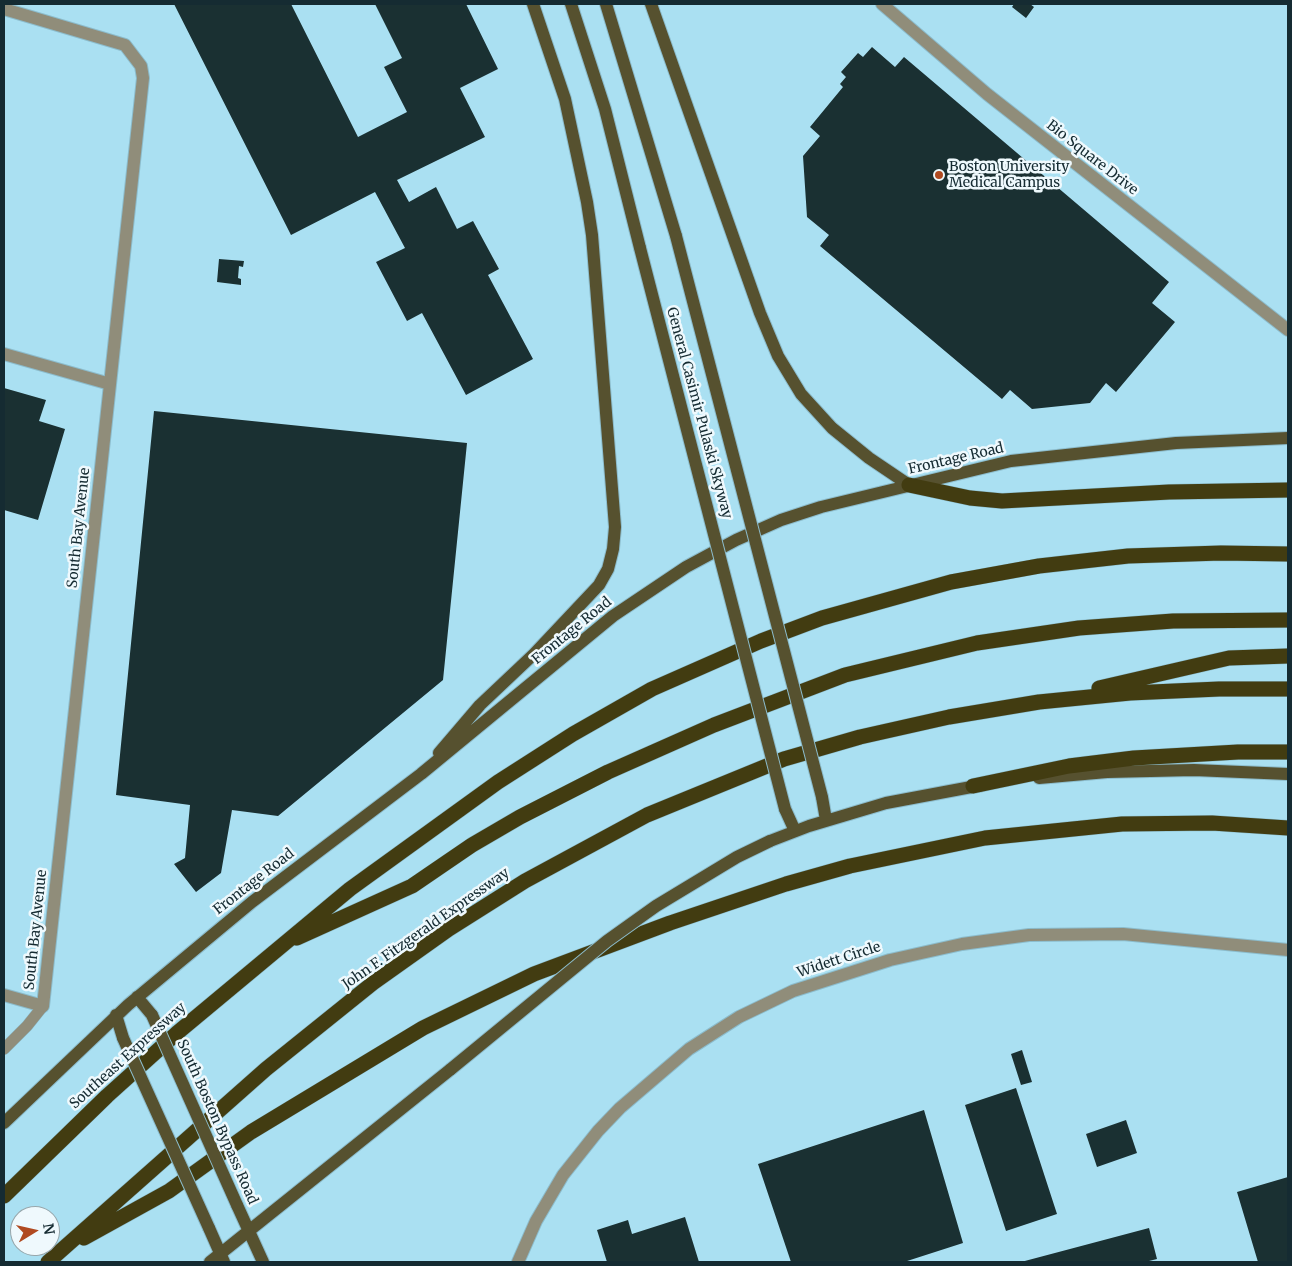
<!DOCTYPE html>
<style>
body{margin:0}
#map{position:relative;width:1292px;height:1266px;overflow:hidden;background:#aae0f2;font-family:Merriweather,serif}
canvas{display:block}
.frame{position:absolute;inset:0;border:5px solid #152b32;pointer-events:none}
.north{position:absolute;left:10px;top:1206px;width:50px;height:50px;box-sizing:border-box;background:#eff9fd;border:1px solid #98a7ac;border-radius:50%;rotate:81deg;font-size:14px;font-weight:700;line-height:20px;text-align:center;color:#152b32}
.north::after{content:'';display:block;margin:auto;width:18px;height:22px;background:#b04a21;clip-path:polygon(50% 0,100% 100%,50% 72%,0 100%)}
</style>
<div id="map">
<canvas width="1292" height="1266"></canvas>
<div class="frame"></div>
<div class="north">N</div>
</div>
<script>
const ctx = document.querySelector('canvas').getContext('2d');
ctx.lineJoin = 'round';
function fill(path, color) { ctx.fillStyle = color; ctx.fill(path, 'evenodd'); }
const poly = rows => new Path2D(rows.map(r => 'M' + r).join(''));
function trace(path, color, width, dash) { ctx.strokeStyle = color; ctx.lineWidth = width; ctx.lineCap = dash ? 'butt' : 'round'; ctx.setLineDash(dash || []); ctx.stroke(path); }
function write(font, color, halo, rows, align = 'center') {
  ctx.font = font + ' Merriweather,serif'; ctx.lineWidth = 5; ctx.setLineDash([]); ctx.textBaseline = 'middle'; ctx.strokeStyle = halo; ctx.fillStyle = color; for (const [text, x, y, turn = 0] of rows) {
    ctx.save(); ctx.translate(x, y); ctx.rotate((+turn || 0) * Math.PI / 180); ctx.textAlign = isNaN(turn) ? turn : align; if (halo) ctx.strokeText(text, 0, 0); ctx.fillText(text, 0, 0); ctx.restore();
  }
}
fill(poly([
 [174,4,291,4,358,137,407,112,384,67,402,58,375,4,466,4,498,69,460,88,485,137,397,180,409,202,436,187,457,229,473,221,499,269,488,275,533,359,466,395,422,313,407,321,376,262,405,248,375,192,291,235],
 [1014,4,1030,4,1034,7,1026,18,1012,7],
 [872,47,895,67,904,57,1169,282,1152,303,1175,322,1116,392,1106,383,1090,403,1032,409,1010,390,1002,399,820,246,829,235,807,217,803,156,820,136,810,127,843,87,840,84,846,77,841,72,858,53,863,57],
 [219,259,244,261,243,267,239,266,238,278,241,279,241,285,217,282],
 [4,388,46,400,39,421,65,429,38,520,4,510],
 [154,411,467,443,443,680,278,816,232,810,221,873,196,892,174,864,185,858,190,805,116,795],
 [1022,1050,1032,1082,1021,1085,1011,1054],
 [1016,1088,1057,1214,1006,1231,965,1105],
 [924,1110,963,1243,904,1262,791,1262,758,1164],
 [1126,1120,1137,1153,1097,1167,1086,1134],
 [1288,1177,1288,1262,1258,1262,1237,1192],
 [685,1217,699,1262,607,1262,597,1230,628,1220,632,1234],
 [1149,1228,1157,1259,1145,1262,1021,1262]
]), '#1a3032');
const lane = poly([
 [4,1049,27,1026,43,1006]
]);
const street = poly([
 [882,4,987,94,1288,330],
 [4,9,125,45,141,66,143,78,43,1006,4,995],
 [4,354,110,384],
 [518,1262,536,1221,563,1175,598,1131,620,1108,689,1049,739,1017,793,991,890,960,962,944,1029,935,1123,934,1288,950]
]);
const primary = poly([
 [571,4,605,109,640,248],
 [606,4,676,236],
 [651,4,760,313,778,356,801,394,832,428,869,458,909,485],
 [439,753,480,705,534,654,599,585,608,569,613,549,615,527,592,235,587,202,565,99,533,4],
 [1039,778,1107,772,1194,770,1288,774],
 [822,797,826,820],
 [785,809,795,831],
 [770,841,809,826,886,803,982,785],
 [137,997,152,1015],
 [116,1015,123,1038],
 [4,1123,128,1005,252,902,421,774,613,616,686,567,736,540,781,520,821,507,1011,461,1176,443,1288,438],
 [237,1205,263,1262],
 [209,1228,224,1262],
 [210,1262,451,1069]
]);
const highway = poly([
 [909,485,970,498,1002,501,1169,492,1288,490],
 [1099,688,1229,658,1288,656],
 [973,786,1069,766,1134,758,1238,752,1288,752],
 [297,938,412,886,472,845,520,817,608,772,714,725,845,675,977,643,1079,628,1173,621,1288,620],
 [4,1196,107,1096,177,1033,350,889,498,782,573,734,652,689,761,641,822,618,951,582,1039,566,1128,556,1221,553,1288,554],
 [84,1238,169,1191,251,1132,423,1028,534,974,670,923,786,884,850,866,985,838,1122,824,1212,823,1288,828],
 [48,1262,266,1069,373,983,449,929,525,881,647,815,784,759,860,737,949,717,1039,702,1130,693,1219,689,1288,689]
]);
trace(lane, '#8cbccc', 12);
trace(street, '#8cbccc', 14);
trace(primary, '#8cbccc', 14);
trace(highway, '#8cbccc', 16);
trace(lane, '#908d7a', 11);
trace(street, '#908d7a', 12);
trace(primary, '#56512f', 12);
trace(highway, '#423c11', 15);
const primaryBridge = poly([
 [676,236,822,797],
 [640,248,785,809],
 [152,1015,237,1205],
 [123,1038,209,1228],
 [451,1069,607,941,656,906,737,857,770,841]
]);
trace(primaryBridge, '#8cbccc', 14, []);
trace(primaryBridge, '#56512f', 12);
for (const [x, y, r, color] of [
 [939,175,5,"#b04a21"]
]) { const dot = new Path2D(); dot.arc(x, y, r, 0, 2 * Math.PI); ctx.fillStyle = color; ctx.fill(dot); trace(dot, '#eff9fd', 2); }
write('14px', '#152b32', '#eff9fd', [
 ["Bio Square Drive",1092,158,38],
 ["General Casimir Pulaski Skyway",699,413,75],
 ["Frontage Road",956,459,-13],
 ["South Bay Avenue",79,528,-84],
 ["Frontage Road",572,631,-39],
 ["Frontage Road",254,882,-38],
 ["John F. Fitzgerald Expressway",426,929,-35],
 ["South Bay Avenue",36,930,-84],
 ["Widett Circle",839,960,-18],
 ["Southeast Expressway",128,1056,-42],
 ["South Boston Bypass Road",217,1122,66]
]);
write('14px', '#152b32', '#eff9fd', [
 ["Boston University",949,167],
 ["Medical Campus",949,183]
], 'left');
</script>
